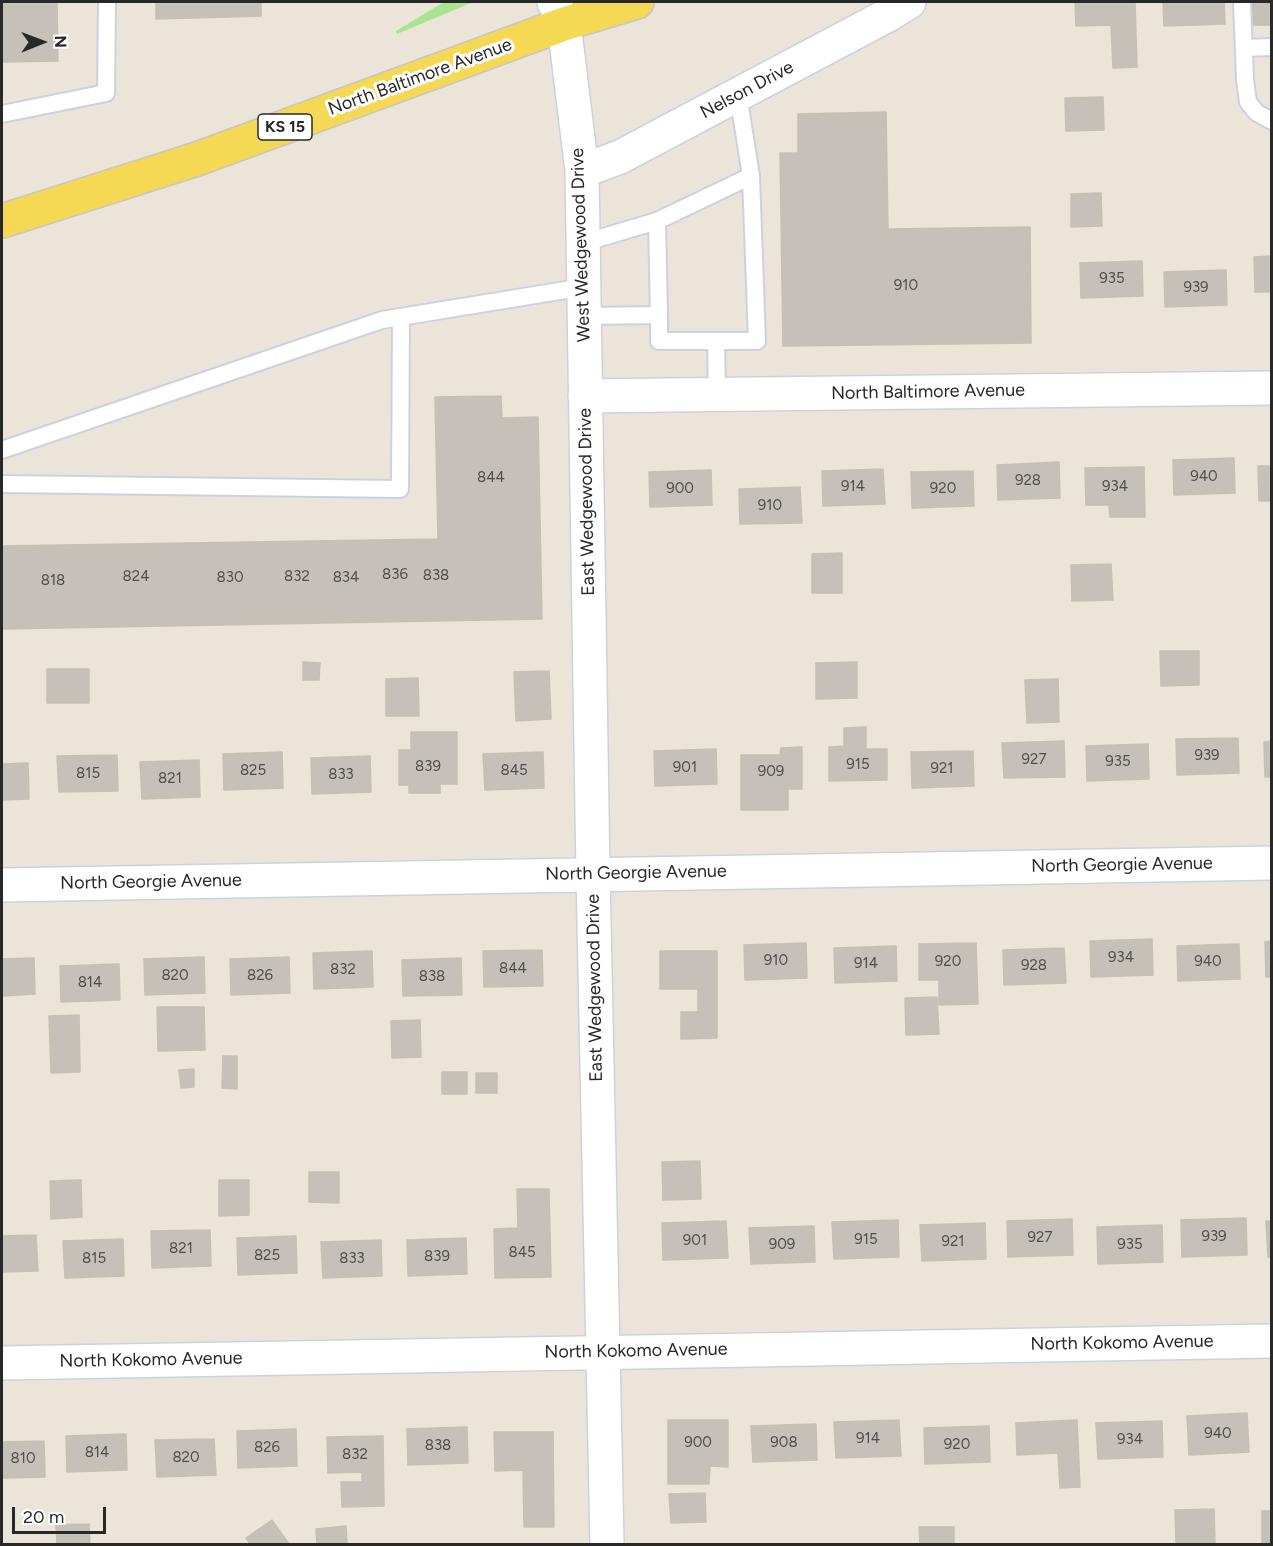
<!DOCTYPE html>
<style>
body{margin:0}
#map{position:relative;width:1273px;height:1546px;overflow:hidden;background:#ebe4d8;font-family:Figtree,sans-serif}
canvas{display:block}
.frame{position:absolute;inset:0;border:3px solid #282828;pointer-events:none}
.north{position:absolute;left:12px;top:12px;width:60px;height:60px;-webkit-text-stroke:4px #fff;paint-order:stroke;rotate:89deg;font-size:16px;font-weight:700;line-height:24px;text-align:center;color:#282828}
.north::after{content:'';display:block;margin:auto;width:21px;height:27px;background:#282828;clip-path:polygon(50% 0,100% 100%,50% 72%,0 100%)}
.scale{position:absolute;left:12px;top:1507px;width:94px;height:27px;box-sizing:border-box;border:3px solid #282828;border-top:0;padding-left:8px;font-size:18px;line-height:21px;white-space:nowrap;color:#282828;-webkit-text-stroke:4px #fff;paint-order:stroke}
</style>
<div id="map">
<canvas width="1273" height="1546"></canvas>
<div class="frame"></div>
<div class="north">N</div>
<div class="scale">20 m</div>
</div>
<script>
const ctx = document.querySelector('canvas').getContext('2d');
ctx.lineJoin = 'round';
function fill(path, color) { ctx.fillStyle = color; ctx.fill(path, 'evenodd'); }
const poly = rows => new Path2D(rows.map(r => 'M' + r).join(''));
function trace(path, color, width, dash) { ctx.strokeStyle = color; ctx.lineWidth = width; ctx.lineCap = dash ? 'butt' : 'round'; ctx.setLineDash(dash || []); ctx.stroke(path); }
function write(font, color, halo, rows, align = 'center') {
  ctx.font = font + ' Figtree,sans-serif'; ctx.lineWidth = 6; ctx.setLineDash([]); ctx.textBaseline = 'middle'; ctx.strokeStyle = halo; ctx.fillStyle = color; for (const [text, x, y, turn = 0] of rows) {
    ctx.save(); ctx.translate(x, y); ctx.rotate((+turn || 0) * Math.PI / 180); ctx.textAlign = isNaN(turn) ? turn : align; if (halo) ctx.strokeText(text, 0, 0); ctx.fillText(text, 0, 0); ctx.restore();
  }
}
fill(poly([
 [444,2,473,2,397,34,396,31]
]), '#aae492');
const building = poly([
 [2,2,57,2,58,61,2,62,2,2],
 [156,2,261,2,261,16,156,19,156,2],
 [1075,2,1135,2,1137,67,1113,68,1111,25,1076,26,1075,2],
 [1163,2,1224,2,1225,24,1164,26,1163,2],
 [1249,2,1272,2,1272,25,1249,25,1249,2],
 [1103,97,1104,130,1066,131,1065,98,1103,97],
 [886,112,888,229,1030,227,1031,343,783,346,780,153,798,153,798,114,886,112],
 [1101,193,1102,226,1071,227,1071,194,1101,193],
 [1272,256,1272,292,1255,292,1254,257,1272,256],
 [1142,261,1143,296,1081,298,1080,263,1142,261],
 [1226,270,1227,305,1165,307,1164,272,1226,270],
 [501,396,502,418,538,417,542,619,2,629,2,546,438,539,435,397,501,396],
 [1234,458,1235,493,1174,495,1173,460,1234,458],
 [1059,462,1060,498,998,500,997,465,1059,462],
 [1258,466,1272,466,1272,501,1259,501,1258,466],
 [1144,467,1145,517,1110,517,1109,505,1086,505,1085,468,1144,467],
 [883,469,885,504,823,506,822,471,883,469],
 [711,470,712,505,650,507,649,472,711,470],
 [973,471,974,506,912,508,911,472,973,471],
 [800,487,802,523,740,524,739,489,800,487],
 [842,553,842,593,812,593,812,554,842,553],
 [1111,564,1113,600,1072,601,1071,565,1111,564],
 [1160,651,1199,651,1199,685,1161,686,1160,651],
 [303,662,320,663,319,680,303,680,303,662],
 [857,662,857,698,816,699,816,663,857,662],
 [47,669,89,669,89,703,47,703,47,669],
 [549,671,551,719,516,721,514,672,549,671],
 [418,678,419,716,386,716,386,679,418,678],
 [1058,679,1059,722,1027,723,1025,680,1058,679],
 [866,727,866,749,887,749,887,780,829,781,829,747,844,746,844,728,866,727],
 [411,732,457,732,457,784,440,784,440,793,409,793,409,785,399,785,399,750,411,750,411,732],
 [1238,738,1239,773,1177,775,1176,739,1238,738],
 [1064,741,1065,777,1004,778,1002,743,1064,741],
 [1272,741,1272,777,1265,777,1264,742,1272,741],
 [1148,744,1149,779,1087,781,1086,746,1148,744],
 [802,747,802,789,788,789,788,810,741,810,741,755,780,755,781,748,802,747],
 [716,749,717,784,655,786,654,751,716,749],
 [973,751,974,786,912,788,911,752,973,751],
 [282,752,283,788,224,790,223,754,282,752],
 [543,752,544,788,485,790,483,754,543,752],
 [117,755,118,791,59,792,57,756,117,755],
 [370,756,371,792,312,794,311,758,370,756],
 [199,760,200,797,142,799,140,762,199,760],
 [28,763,29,799,2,800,2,764,28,763],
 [1152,939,1153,975,1091,977,1090,941,1152,939],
 [1272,941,1272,977,1266,977,1265,942,1272,941],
 [806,943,807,978,745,980,744,945,806,943],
 [976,943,978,1004,939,1005,939,980,919,980,919,944,976,943],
 [1239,944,1240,979,1178,981,1177,946,1239,944],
 [896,946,897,981,835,983,834,948,896,946],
 [1064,948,1066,983,1004,985,1003,950,1064,948],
 [542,950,543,986,484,987,483,951,542,950],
 [372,951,373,987,314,989,313,953,372,951],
 [660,951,717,951,717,1038,681,1039,681,1012,698,1012,698,989,660,989,660,951],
 [204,957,205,993,145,995,144,959,204,957],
 [289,957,290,993,231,995,230,959,289,957],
 [34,958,35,994,2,996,2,959,34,958],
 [461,958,462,995,403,996,402,960,461,958],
 [119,964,120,1000,61,1002,60,966,119,964],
 [937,997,939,1034,906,1035,905,998,937,997],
 [157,1007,204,1007,205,1050,158,1051,157,1007],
 [79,1015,80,1072,51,1073,49,1016,79,1015],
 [420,1020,421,1057,392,1058,391,1021,420,1020],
 [223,1056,237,1056,237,1089,222,1088,223,1056],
 [194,1069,194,1087,181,1088,179,1070,194,1069],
 [442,1072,467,1072,467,1094,442,1094,442,1072],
 [476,1073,497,1073,497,1093,476,1093,476,1073],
 [700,1161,701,1199,663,1200,662,1162,700,1161],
 [309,1172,339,1172,339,1203,309,1202,309,1172],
 [81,1180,82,1217,51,1219,50,1181,81,1180],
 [219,1180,249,1180,249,1215,219,1216,219,1180],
 [517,1189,549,1189,551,1277,495,1278,494,1229,518,1228,517,1189],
 [1246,1218,1247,1255,1182,1257,1181,1220,1246,1218],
 [1072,1219,1073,1255,1008,1257,1007,1221,1072,1219],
 [898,1220,899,1257,834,1259,832,1222,898,1220],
 [726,1221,728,1258,663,1260,662,1223,726,1221],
 [1266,1221,1272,1221,1272,1257,1268,1257,1266,1221],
 [985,1223,986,1259,922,1261,920,1225,985,1223],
 [1162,1225,1163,1262,1098,1264,1097,1227,1162,1225],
 [814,1226,815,1262,751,1264,749,1228,814,1226],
 [210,1230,211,1266,152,1268,151,1231,210,1230],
 [36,1235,38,1271,2,1272,2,1236,36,1235],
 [296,1236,297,1273,238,1275,237,1238,296,1236],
 [466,1238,467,1274,408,1276,407,1240,466,1238],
 [123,1239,124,1276,65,1278,63,1241,123,1239],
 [381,1240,382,1276,323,1278,321,1242,381,1240],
 [1247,1413,1249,1452,1189,1455,1187,1416,1247,1413],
 [668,1420,728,1420,728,1467,710,1466,709,1484,668,1484,668,1420],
 [899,1420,901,1456,836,1458,834,1422,899,1420],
 [1077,1420,1080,1487,1060,1488,1058,1453,1017,1455,1016,1423,1077,1420],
 [1162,1421,1163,1457,1098,1459,1096,1423,1162,1421],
 [816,1424,817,1460,753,1462,751,1426,816,1424],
 [989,1426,990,1462,925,1464,924,1428,989,1426],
 [467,1427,468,1463,408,1465,407,1429,467,1427],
 [296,1429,297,1466,238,1468,237,1431,296,1429],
 [494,1432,553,1432,554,1527,524,1527,523,1470,495,1471,494,1432],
 [126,1434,127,1470,67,1472,66,1436,126,1434],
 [383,1436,384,1506,342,1507,341,1482,362,1482,362,1472,328,1473,327,1437,383,1436],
 [214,1439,216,1475,157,1477,155,1440,214,1439],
 [44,1441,45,1477,2,1478,2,1442,44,1441],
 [705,1493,706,1522,671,1523,669,1494,705,1493],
 [1214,1509,1215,1544,1176,1544,1175,1510,1214,1509],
 [1262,1511,1272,1511,1272,1544,1262,1544,1262,1511],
 [272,1520,289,1544,250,1544,246,1538,272,1520],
 [89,1524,90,1544,57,1544,56,1525,89,1524],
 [346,1526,347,1544,317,1544,316,1529,346,1526],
 [919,1527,954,1527,954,1544,920,1544,919,1527]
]);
fill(building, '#c6c1b8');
trace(building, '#c6c0b2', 1.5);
const lane = poly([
 [1242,2,1245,80,1248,102,1257,113,1272,121],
 [1244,48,1272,47],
 [738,94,751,176],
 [2,114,106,93,107,2],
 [583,243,657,221],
 [584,316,659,315,657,221,751,176,757,341,659,341,659,315],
 [716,341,717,394],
 [2,450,382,320,584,287],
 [2,484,400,489,401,317]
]);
const street = poly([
 [554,2,564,24,582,171,593,874,607,1544],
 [582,171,620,157,888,15,909,2],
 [585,396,1272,388],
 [2,885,1272,863],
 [2,1363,1272,1341]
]);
const primary = poly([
 [2,221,197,159,564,24,637,2]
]);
trace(lane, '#ced0e2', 20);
trace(street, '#ced0e2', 36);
trace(primary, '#c7c7c7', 36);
trace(lane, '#fff', 16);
trace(street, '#fff', 33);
trace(primary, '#f5d853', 33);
write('15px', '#504e4c', null, [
 ["935",1112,279],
 ["910",906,286],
 ["939",1196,288],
 ["940",1204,477],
 ["844",491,478],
 ["928",1028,481],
 ["914",853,487],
 ["934",1115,487],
 ["900",680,489],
 ["920",943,489],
 ["910",770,506],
 ["836",395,575],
 ["838",436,576],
 ["824",136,577],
 ["832",297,577],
 ["830",230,578],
 ["834",346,578],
 ["818",53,581],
 ["939",1207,756],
 ["927",1034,760],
 ["935",1118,762],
 ["915",858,765],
 ["839",428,767],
 ["901",685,768],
 ["921",942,769],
 ["825",253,771],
 ["845",514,771],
 ["909",771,772],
 ["815",88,774],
 ["833",341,775],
 ["821",170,779],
 ["934",1121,958],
 ["910",776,961],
 ["920",948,962],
 ["940",1208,962],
 ["914",866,964],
 ["928",1034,966],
 ["844",513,969],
 ["832",343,970],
 ["820",175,976],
 ["826",260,976],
 ["838",432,977],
 ["814",90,983],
 ["939",1214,1237],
 ["927",1040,1238],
 ["915",866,1240],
 ["901",695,1241],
 ["921",953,1242],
 ["909",782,1245],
 ["935",1130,1245],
 ["821",181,1249],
 ["845",522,1253],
 ["825",267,1256],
 ["839",437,1257],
 ["815",94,1259],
 ["833",352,1259],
 ["940",1218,1434],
 ["914",868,1439],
 ["934",1130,1440],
 ["900",698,1443],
 ["908",784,1443],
 ["920",957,1445],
 ["838",438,1446],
 ["826",267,1448],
 ["814",97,1453],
 ["832",355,1455],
 ["820",186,1458],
 ["810",23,1459]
]);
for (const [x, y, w] of [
 [285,127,54]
]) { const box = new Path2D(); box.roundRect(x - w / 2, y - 13, w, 26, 4.5); ctx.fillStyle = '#fff'; ctx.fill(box); trace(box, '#282828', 1.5); }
write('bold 16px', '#282828', null, [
 ["KS 15",285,127]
]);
write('18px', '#282828', '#fff', [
 ["North Baltimore Avenue",420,77,-20],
 ["Nelson Drive",747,90,-28],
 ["West Wedgewood Drive",581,245,-92],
 ["North Baltimore Avenue",928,392,-1],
 ["East Wedgewood Drive",587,502,-91],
 ["North Georgie Avenue",1122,865,-1],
 ["North Georgie Avenue",636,873,-1],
 ["North Georgie Avenue",151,882,-1],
 ["East Wedgewood Drive",595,988,-91],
 ["North Kokomo Avenue",1122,1343,-1],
 ["North Kokomo Avenue",636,1351,-1],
 ["North Kokomo Avenue",151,1360,-1]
]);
</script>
